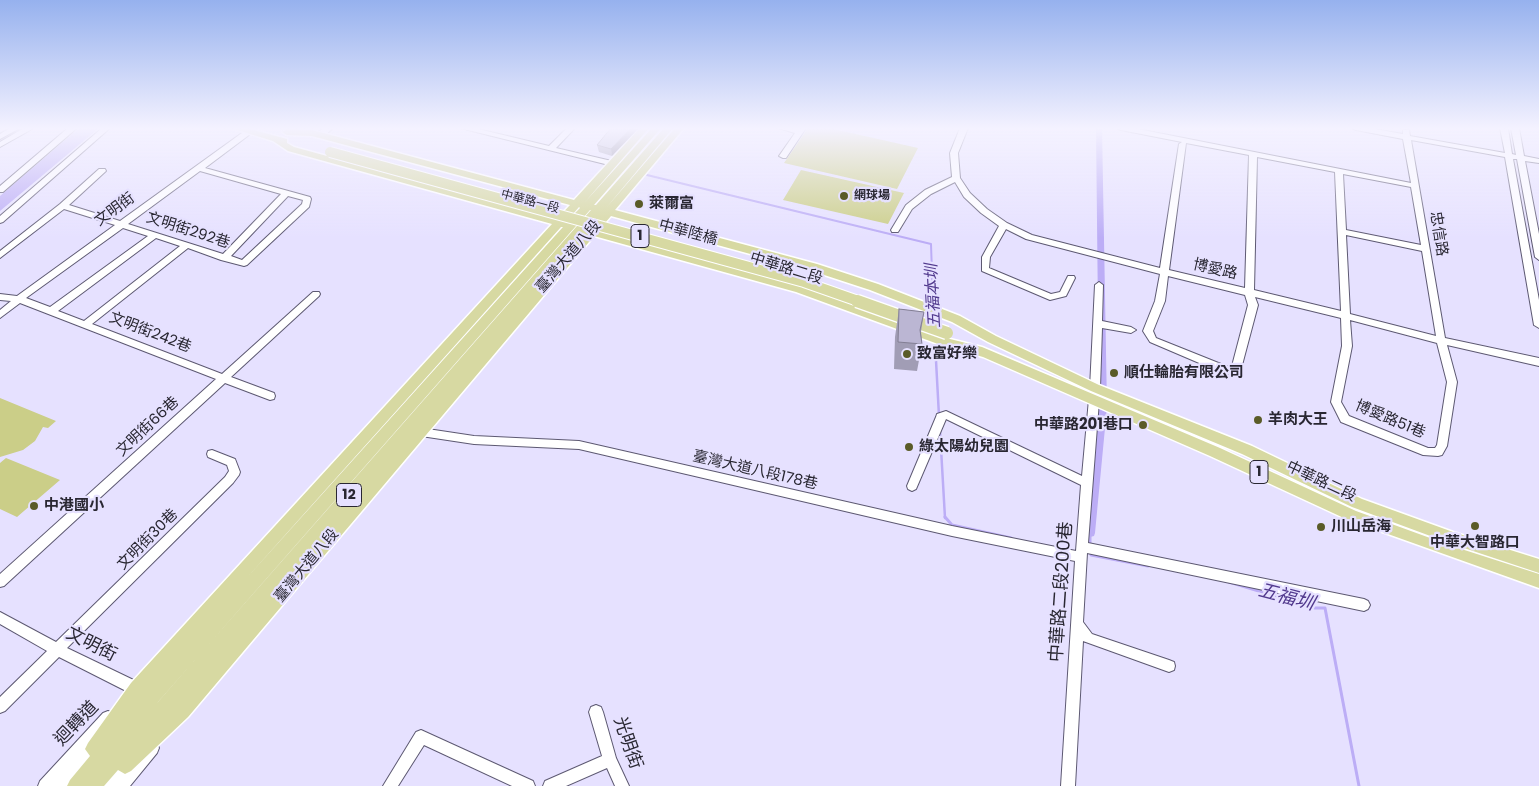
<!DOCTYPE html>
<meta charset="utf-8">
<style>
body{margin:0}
canvas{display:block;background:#e6e1ff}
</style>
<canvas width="1539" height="786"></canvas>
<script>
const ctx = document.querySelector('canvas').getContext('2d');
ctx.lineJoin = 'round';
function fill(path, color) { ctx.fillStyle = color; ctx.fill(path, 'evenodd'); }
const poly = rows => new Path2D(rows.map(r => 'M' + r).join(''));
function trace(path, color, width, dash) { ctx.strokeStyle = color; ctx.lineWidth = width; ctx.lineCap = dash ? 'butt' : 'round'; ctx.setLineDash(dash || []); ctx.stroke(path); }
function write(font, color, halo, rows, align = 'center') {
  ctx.font = font + ' Poppins,"Noto Sans TC",sans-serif'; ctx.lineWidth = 4.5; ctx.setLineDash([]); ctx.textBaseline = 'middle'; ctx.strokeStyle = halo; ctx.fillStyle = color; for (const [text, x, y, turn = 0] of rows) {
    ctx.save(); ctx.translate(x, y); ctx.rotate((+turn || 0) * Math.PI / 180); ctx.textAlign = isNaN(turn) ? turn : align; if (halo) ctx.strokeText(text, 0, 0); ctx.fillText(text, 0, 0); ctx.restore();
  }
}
fill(poly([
 [808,128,829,128,918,148,897,189,784,163],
 [801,170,904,193,888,224,783,200],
 [0,398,56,421,48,428,43,427,35,441,23,450,0,457],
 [6,458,60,480,17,517,0,509,0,463]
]), '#cbce88');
fill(poly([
 [79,128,99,128,0,211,0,196]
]), '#bcadf6');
trace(poly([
 [647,175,931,244,933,302]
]), '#bcadf6', 2);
trace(poly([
 [933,301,934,324],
 [935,342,939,416],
 [940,431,945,518]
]), '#bcadf6', 2.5);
trace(poly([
 [945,517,952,525,1011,538],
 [1090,533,1090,546],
 [1090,551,1091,555,1148,566],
 [1229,582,1315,608,1325,608,1359,786]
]), '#bcadf6', 3);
fill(poly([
 [1096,128,1102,128,1107,407,1095,533,1094,536,1090,537,1086,536,1085,533,1099,407,1096,128]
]), '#bcadf6');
const minor = poly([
 [10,128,20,128,0,139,0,134,10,128],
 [24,128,34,128,0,147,0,142,24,128],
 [68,128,77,128,3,192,0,192,0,186,68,128],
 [102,128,110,128,3,222,0,223,0,216,102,128],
 [324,128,333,128,323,137,317,137,317,133,324,128],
 [460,128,474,128,549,146,567,128,575,128,556,148,616,162,617,164,613,166,460,128],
 [778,128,797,129,806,128,786,158,783,158,779,156,795,133,778,128],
 [960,128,968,128,958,153,960,178,970,193,987,209,1007,223,1032,235,1160,268,1179,144,1182,142,1121,130,1117,128,1133,128,1411,183,1403,139,1356,130,1352,128,1369,128,1403,134,1403,130,1409,130,1410,136,1505,153,1500,128,1508,128,1512,154,1516,155,1511,128,1519,128,1524,156,1539,159,1539,163,1525,161,1539,234,1539,260,1535,257,1517,159,1513,159,1539,300,1539,328,1534,325,1505,157,1411,140,1445,338,1539,358,1539,366,1447,345,1457,382,1447,446,1442,455,1438,456,1423,455,1341,422,1331,402,1342,346,1341,318,1255,297,1258,305,1241,369,1236,373,1225,374,1150,342,1143,331,1155,301,1160,274,1026,239,1006,229,990,257,989,268,1051,294,1060,292,1068,276,1074,276,1075,278,1066,296,1050,300,982,271,982,257,999,226,981,213,964,197,955,182,931,194,912,209,898,232,892,232,891,230,906,205,925,190,952,177,950,153,960,128],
 [1186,143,1249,155,1245,288,1169,270,1186,143],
 [1257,157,1335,172,1341,311,1254,290,1257,157],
 [1343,174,1411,187,1421,245,1346,230,1343,174],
 [1346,235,1422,251,1436,336,1350,314,1346,235],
 [1168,276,1245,295,1248,305,1232,366,1226,366,1156,338,1153,331,1165,301,1168,276],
 [1350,320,1437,343,1447,382,1437,445,1435,448,1428,448,1349,416,1341,402,1352,346,1350,320],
 [246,130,253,132,205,168,310,197,311,199,309,207,247,265,244,266,221,260,188,248,92,324,222,374,313,292,319,292,320,294,319,296,231,377,274,393,275,396,274,399,270,400,225,383,4,586,0,587,0,574,216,379,20,303,0,318,0,310,11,301,0,300,0,294,17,296,115,225,64,209,0,258,0,251,60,204,99,169,105,169,106,171,69,205,120,221,246,130],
 [200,171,281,194,223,254,128,224,200,171],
 [288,196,303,200,302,204,242,260,231,256,288,196],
 [123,228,148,236,50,307,26,298,123,228],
 [156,238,180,246,84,321,58,311,156,238],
 [1099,282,1103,285,1102,321,1131,327,1136,330,1131,333,1102,328,1100,388,1088,543,1364,599,1368,601,1370,605,1368,609,1364,611,1087,553,1083,622,1092,634,1169,660,1174,662,1175,666,1174,670,1169,672,1083,641,1075,786,1061,786,1075,561,952,536,579,449,474,444,421,436,417,435,416,432,417,429,421,428,474,436,579,441,952,526,1076,551,1081,485,946,419,916,489,912,491,908,489,907,486,936,417,937,414,946,411,1082,476,1090,388,1095,285,1099,282],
 [212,450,235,459,240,472,239,475,233,483,67,648,146,686,148,691,146,696,141,697,136,696,59,657,5,711,0,713,0,697,47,651,0,624,0,612,56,642,225,477,229,471,227,465,208,457,207,454,208,451,212,450],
 [596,705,601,707,603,712,616,758,629,786,615,786,607,768,566,786,543,786,545,781,602,756,589,712,591,707,596,705],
 [108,711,113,713,115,718,113,723,95,742,99,744,101,749,99,754,70,786,38,786,40,781,103,713,108,711],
 [421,730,533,781,535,786,512,786,424,745,398,786,383,786,416,732,421,730],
 [152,741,157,743,159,748,157,753,130,786,100,786,102,781,120,760,125,758,130,760,131,763,147,743,152,741]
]);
const major = poly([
 [231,128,246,128,287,139,287,143,294,147,557,219,570,205,312,136,287,135,282,132,287,129,312,130,574,200,640,128,649,128,585,202,652,128,661,128,594,205,596,205,664,128,673,128,606,208,675,128,684,128,615,210,817,264,878,284,960,316,996,336,1099,385,1252,446,1362,499,1453,532,1539,559,1539,573,1452,544,1352,507,1242,454,1091,391,988,342,952,322,870,290,809,270,611,216,599,230,804,286,946,338,982,347,1220,448,1356,511,1452,546,1539,574,1539,588,1346,519,1210,456,983,357,938,344,796,292,594,236,188,717,131,771,125,774,118,770,104,786,67,786,70,780,90,756,85,749,88,743,131,683,552,224,288,151,273,141,231,128],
 [579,207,580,208,566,222,579,207],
 [590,210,591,210,157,703,158,702,590,210],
 [561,227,563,227,243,582,561,227]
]);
trace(minor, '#5d5972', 2);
trace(major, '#fff', 3);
fill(minor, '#fff');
fill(major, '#d7d9a2');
const majorBridgeFar1 = poly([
 [330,152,804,282,861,302]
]);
const majorBridge = poly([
 [857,301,947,333]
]);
trace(majorBridgeFar1, '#fff', 12, []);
trace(majorBridge, '#fff', 15, []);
trace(majorBridgeFar1, '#d7d9a2', 10);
trace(majorBridge, '#d7d9a2', 12);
fill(poly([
 [611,128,612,156,599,152,597,145],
 [899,309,924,312,921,332,922,344,917,371,894,369,895,337]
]), '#a19db5');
fill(poly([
 [631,128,639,128,612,156,611,149]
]), '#837f94');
const building = poly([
 [611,128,631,128,611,149,597,145,611,128],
 [899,309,924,312,920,330,922,344,898,342,899,309]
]);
fill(building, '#bbb6d3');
trace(building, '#837f94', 1);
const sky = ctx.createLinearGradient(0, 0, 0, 238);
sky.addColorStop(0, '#96b1ee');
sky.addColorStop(0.54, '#f4f2ff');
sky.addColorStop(1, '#f4f2ff00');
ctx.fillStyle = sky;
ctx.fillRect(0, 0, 1539, 238);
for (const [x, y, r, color] of [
 [844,196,5,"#5a5b28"],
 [639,204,5,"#5a5b28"],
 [907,354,5,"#5a5b28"],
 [1114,373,5,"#5a5b28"],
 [1258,420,5,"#5a5b28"],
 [1143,425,5,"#5a5b28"],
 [909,447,5,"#5a5b28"],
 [34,506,5,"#5a5b28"],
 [1475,526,5,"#5a5b28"],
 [1321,527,5,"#5a5b28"]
]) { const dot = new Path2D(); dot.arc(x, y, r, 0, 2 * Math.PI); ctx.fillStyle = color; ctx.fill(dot); trace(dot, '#e6e1ff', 2); }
write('bold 12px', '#292732', '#e6e1ff', [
 ["網球場",854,196]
], 'left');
write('12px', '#292732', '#e6e1ff', [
 ["中華路一段",530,202,15]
]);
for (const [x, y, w] of [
 [640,236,18],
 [1259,472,18],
 [349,495,25]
]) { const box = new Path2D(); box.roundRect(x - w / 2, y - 11.5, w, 23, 4); ctx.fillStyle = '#e6e1ff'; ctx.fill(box); trace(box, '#292732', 1); }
write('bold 14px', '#292732', null, [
 ["1",640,236],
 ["1",1259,472],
 ["12",349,495]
]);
write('bold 15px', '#292732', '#e6e1ff', [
 ["萊爾富",649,204],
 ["致富好樂",917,354],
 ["順仕輪胎有限公司",1124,373],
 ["羊肉大王",1268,420],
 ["中華路201巷口",1133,425,"right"],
 ["綠太陽幼兒園",919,447],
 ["中港國小",44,506],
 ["川山岳海",1331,527],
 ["中華大智路口",1475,543,"center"]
], 'left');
write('15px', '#292732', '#e6e1ff', [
 ["文明街",115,210,-36],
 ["文明街292巷",188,231,18],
 ["中華陸橋",688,233,15],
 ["忠信路",1438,234,81],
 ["臺灣大道八段",569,257,-49],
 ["中華路二段",786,269,17],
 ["博愛路",1215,270,13],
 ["文明街242巷",150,333,21],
 ["博愛路51巷",1390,420,23],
 ["文明街66巷",148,427,-43],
 ["臺灣大道八段178巷",755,471,13],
 ["中華路二段",1321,482,25],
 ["文明街30巷",148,540,-45],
 ["臺灣大道八段",307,566,-50]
]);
write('italic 16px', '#523a8e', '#e6e1ff', [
 ["五福本圳",934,296,-93]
]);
write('18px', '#292732', '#e6e1ff', [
 ["中華路二段200巷",1062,592,-86],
 ["文明街",91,645,27],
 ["迴轉道",77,724,-46],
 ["光明街",627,743,71]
]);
write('italic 19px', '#523a8e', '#e6e1ff', [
 ["五福圳",1286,598,15]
]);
</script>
